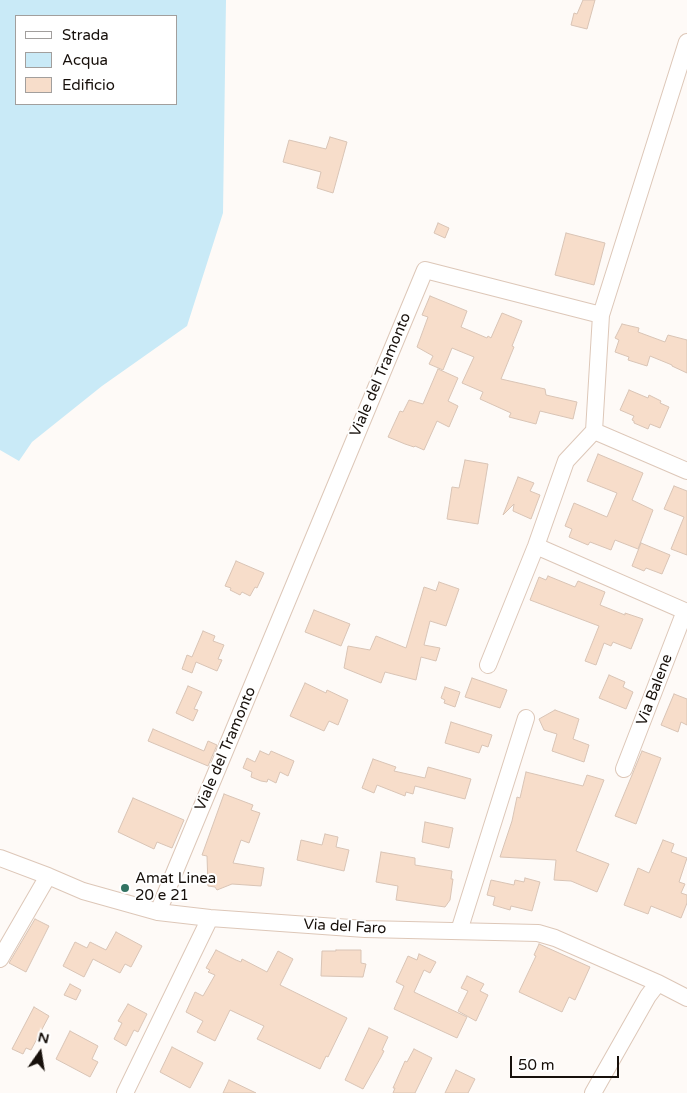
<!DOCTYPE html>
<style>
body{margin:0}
#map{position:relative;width:687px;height:1093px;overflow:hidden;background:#fefaf7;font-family:"Varela Round",sans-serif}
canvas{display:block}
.legend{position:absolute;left:15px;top:15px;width:162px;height:90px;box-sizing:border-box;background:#fff;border:1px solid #a29f9d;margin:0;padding:6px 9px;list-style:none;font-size:15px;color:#17100b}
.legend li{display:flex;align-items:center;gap:10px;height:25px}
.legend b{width:25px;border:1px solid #a29f9d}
.north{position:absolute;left:15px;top:1028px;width:50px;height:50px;-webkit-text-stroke:4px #fff;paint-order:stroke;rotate:13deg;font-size:14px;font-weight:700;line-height:20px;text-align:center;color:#17100b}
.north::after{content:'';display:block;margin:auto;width:18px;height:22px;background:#17100b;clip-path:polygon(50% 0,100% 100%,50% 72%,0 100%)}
.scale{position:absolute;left:510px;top:1056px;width:109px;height:22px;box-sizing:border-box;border:2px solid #17100b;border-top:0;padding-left:6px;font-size:15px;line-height:18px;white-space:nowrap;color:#17100b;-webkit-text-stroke:4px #fff;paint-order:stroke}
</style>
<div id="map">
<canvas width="687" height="1093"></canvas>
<ul class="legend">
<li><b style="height:6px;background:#fff"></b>Strada</li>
<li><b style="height:14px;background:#c9eaf7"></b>Acqua</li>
<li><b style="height:14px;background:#f7ddca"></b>Edificio</li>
</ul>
<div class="north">N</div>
<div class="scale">50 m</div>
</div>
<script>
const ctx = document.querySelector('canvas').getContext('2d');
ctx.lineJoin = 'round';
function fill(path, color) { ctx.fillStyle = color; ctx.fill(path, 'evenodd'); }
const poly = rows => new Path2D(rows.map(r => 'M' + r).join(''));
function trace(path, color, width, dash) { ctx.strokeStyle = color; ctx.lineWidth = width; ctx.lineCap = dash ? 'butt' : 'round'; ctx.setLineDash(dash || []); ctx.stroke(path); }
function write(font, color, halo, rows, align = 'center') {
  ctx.font = font + ' "Varela Round",sans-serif'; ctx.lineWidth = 4; ctx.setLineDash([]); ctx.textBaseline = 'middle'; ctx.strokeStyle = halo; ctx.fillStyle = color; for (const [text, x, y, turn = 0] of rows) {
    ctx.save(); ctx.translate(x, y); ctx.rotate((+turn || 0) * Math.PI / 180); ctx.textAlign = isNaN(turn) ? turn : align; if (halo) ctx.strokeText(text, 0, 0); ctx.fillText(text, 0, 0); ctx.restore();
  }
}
fill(poly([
 [0,0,226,0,223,213,187,326,102,386,32,442,19,461,0,450],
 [16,16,176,16,176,104,16,104]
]), '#c9eaf7');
const building = poly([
 [583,0,595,0,587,29,571,25,574,13,577,14,583,0],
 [330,137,347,142,333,193,317,188,321,172,283,162,289,140,326,149,330,137],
 [438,223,449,228,445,238,434,233,438,223],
 [566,233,605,243,594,285,555,275,566,233],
 [430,296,467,311,461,327,487,338,488,336,491,338,502,313,522,321,512,346,514,347,501,379,545,389,546,395,577,402,573,419,540,411,536,424,509,417,511,413,480,399,483,392,462,383,474,357,452,348,443,370,429,364,433,356,417,347,428,317,422,315,430,296],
 [622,324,639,328,638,332,665,342,668,335,687,340,687,373,672,366,672,365,650,356,647,366,628,360,629,357,615,352,619,340,615,338,622,324],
 [438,369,458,378,448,401,458,406,449,427,437,421,424,450,415,446,414,447,405,444,388,437,400,411,403,412,409,400,423,404,438,369],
 [629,390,648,398,649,395,661,401,660,403,669,407,660,428,650,424,648,429,634,423,634,421,632,420,634,416,620,410,629,390],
 [598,454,643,473,632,500,653,510,638,549,615,540,611,550,590,542,588,545,569,537,572,529,565,526,574,503,607,517,617,493,587,481,598,454],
 [465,460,488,464,478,524,447,519,452,487,459,488,465,460],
 [518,477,534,483,530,491,540,495,531,519,513,511,514,504,503,515,518,477],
 [674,486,687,491,687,555,671,549,684,517,664,509,674,486],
 [641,543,670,555,662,574,646,568,644,571,632,566,641,543],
 [236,561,264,573,257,588,255,587,250,596,242,592,240,595,230,590,231,588,225,586,236,561],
 [548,576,575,587,578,581,605,592,600,605,625,615,625,613,643,619,631,649,613,642,611,646,604,643,596,665,585,661,599,626,530,600,539,577,546,580,548,576],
 [439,582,459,589,446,626,430,621,424,645,440,648,436,661,421,657,416,680,385,672,381,683,344,668,348,646,370,650,376,636,406,648,424,587,436,591,439,582],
 [314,610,350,624,341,646,305,632,314,610],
 [203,631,215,636,213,641,224,645,218,659,222,660,217,671,196,662,192,673,182,669,187,655,192,657,203,631],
 [609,675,625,682,623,687,633,692,626,709,599,698,609,675],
 [472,678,507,690,500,708,465,697,472,678],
 [305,683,326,693,327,690,348,700,338,725,329,721,324,731,290,716,305,683],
 [188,686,202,692,194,709,198,710,193,721,176,713,188,686],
 [445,687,460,692,455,707,444,703,445,700,441,698,445,687],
 [674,694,687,699,687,725,681,722,678,732,661,725,674,694],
 [555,710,579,719,573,739,589,745,584,762,552,751,557,734,544,730,539,719,555,710],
 [451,722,492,735,488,747,482,745,479,753,445,743,451,722],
 [153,729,204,751,208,741,217,745,208,766,148,741,153,729],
 [260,751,269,755,271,751,294,761,288,776,280,772,276,783,268,779,267,782,261,781,251,777,252,772,243,768,247,758,255,762,260,751],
 [642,751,661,758,636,824,615,816,642,751],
 [373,759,396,767,394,771,425,778,428,767,471,779,465,799,415,786,413,794,406,792,405,796,377,785,374,793,362,788,373,759],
 [526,772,583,786,587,775,604,780,576,851,609,864,597,892,571,881,554,880,556,860,500,857,512,821,517,797,520,798,526,772],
 [224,794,253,805,251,810,260,813,249,843,241,840,233,863,264,868,261,886,232,884,217,890,215,887,208,886,207,856,202,855,224,794],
 [133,798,184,820,172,848,157,842,154,849,118,832,133,798],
 [425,822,453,828,449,848,422,842,425,822],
 [325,834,338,837,336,847,349,850,344,871,297,860,301,840,322,845,325,834],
 [663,840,674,844,671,852,687,858,679,882,685,884,681,893,687,895,687,903,681,918,651,906,648,914,624,905,638,868,649,873,663,840],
 [381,852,415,858,415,865,452,871,451,879,453,879,450,900,445,907,396,900,398,886,376,882,381,852],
 [525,878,540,882,532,911,511,906,510,910,493,905,495,897,487,895,491,880,514,885,515,880,524,882,525,878],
 [35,919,49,926,26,972,9,963,35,919],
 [116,932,142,946,131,967,125,964,120,973,93,959,84,977,63,966,75,942,87,948,90,942,106,950,116,932],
 [539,944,590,967,575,1000,569,997,562,1012,519,992,536,956,534,955,539,944],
 [216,950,236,960,241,962,242,959,267,972,278,951,293,959,280,985,347,1018,328,1057,326,1056,320,1069,257,1039,264,1026,230,1010,215,1041,197,1032,203,1021,186,1012,195,992,203,996,215,975,208,972,210,970,206,968,216,950],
 [336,950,361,950,361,963,366,964,363,977,321,976,322,951,336,951,336,950],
 [419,954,436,962,430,973,424,970,414,992,467,1017,457,1038,394,1009,404,986,396,982,408,956,417,960,419,954],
 [467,976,484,984,480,991,488,995,476,1021,458,1011,468,991,461,988,467,976],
 [70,984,81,990,76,1000,64,995,70,984],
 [128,1004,147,1014,138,1032,134,1030,126,1046,114,1039,122,1023,118,1021,128,1004],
 [34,1007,49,1016,31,1050,26,1048,23,1054,12,1049,34,1007],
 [369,1028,388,1037,382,1050,384,1051,381,1057,363,1089,345,1080,369,1028],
 [70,1031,98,1046,92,1059,98,1062,90,1077,56,1059,70,1031],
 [172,1047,203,1063,190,1088,160,1072,172,1047],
 [414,1049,432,1058,415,1093,393,1093,395,1088,393,1088,405,1061,407,1062,414,1049],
 [456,1070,475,1079,468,1093,445,1093,456,1070],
 [229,1080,256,1093,223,1093,229,1080]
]);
fill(building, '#f7ddca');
trace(building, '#d9c4b5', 1);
const minor = poly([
 [594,431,687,471],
 [536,546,687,612],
 [488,665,536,546,566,461,594,431,601,315],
 [624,769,685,611],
 [0,858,48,876,83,891,158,912,210,918,365,929,538,933,555,938,658,983,687,998],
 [158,912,425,270,601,315,687,42],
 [459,931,526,718],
 [0,959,48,876],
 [125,1093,210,918],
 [593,1093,648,996,658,983]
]);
trace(minor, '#ddc7b8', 18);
trace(minor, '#fff', 16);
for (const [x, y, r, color] of [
 [125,888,5,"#327362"]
]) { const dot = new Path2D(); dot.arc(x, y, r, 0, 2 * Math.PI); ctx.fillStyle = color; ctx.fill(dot); trace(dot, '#fff', 2); }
write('15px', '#17100b', '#fff', [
 ["Viale del Tramonto",381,375,-67],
 ["Via Balene",655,690,-69],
 ["Viale del Tramonto",226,749,-67],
 ["Via del Faro",345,927,3]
]);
write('15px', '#17100b', '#fff', [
 ["Amat Linea",135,879],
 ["20 e 21",135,896]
], 'left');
</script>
